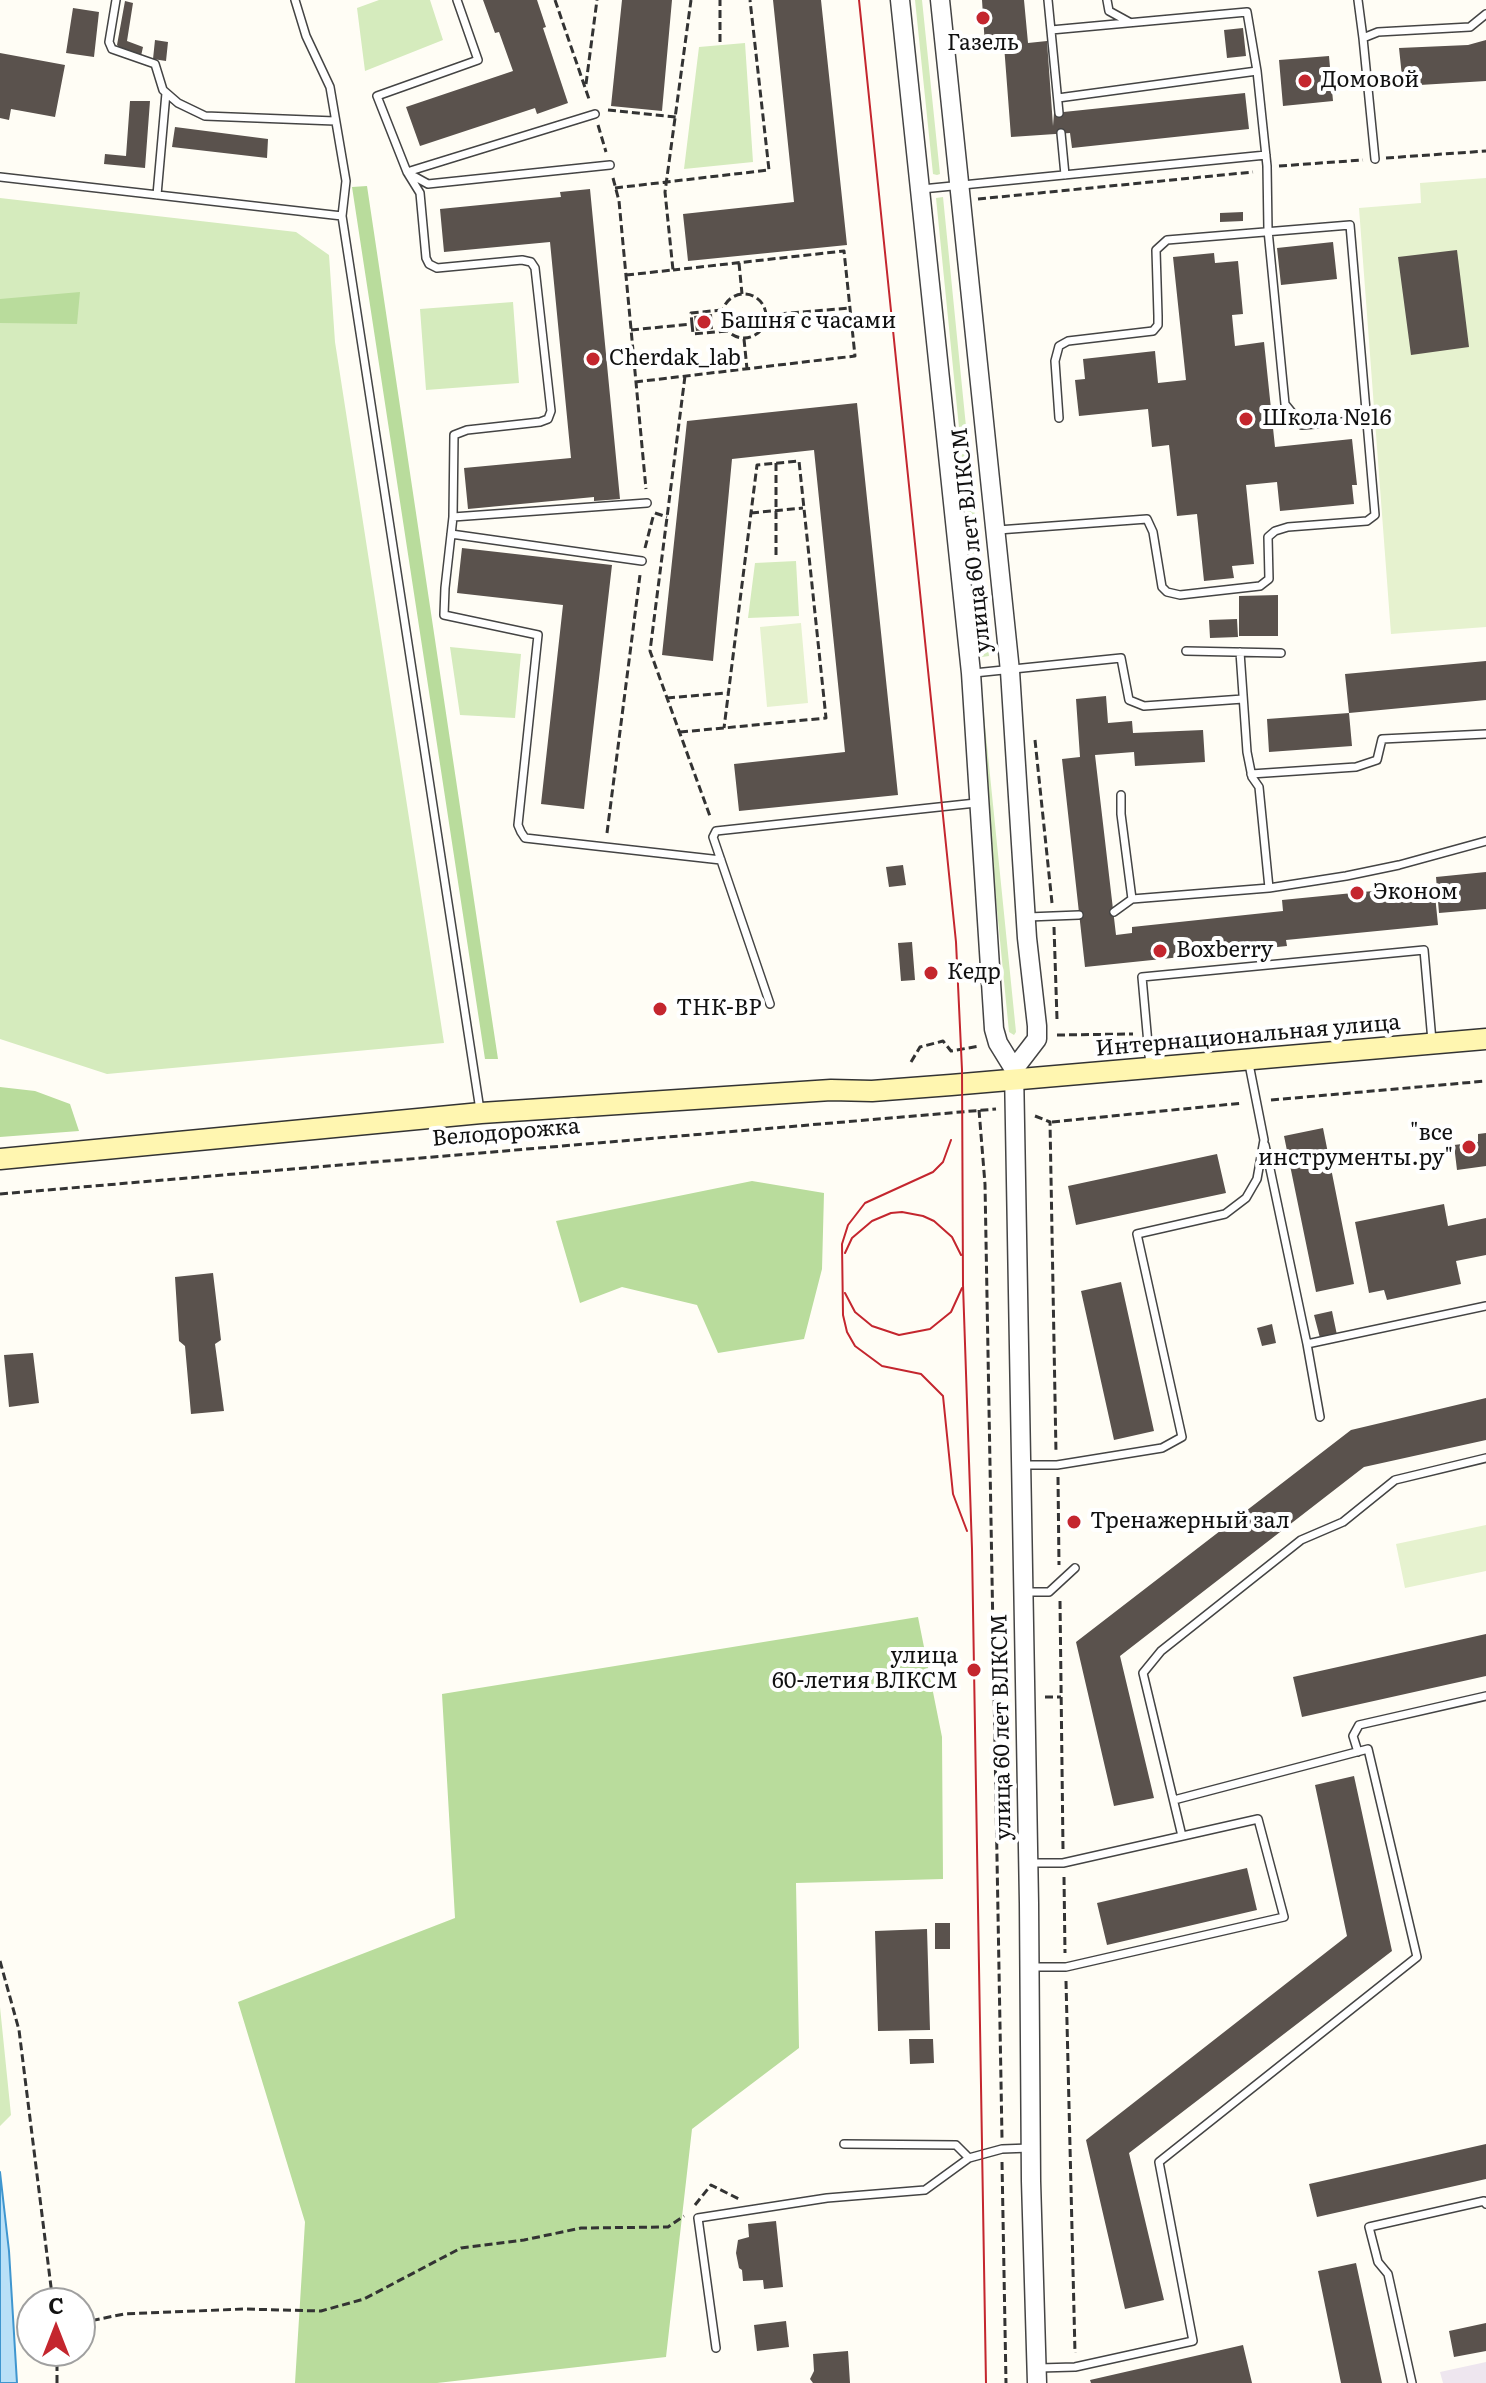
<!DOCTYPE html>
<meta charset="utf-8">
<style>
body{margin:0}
#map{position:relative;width:1486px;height:2383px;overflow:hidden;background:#fffdf5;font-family:Literata,serif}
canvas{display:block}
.north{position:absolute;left:16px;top:2287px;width:80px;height:80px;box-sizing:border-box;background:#fff;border:2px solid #a0a0a0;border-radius:50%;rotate:0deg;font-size:22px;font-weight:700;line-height:32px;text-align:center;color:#111}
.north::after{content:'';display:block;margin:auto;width:28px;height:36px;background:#c4262e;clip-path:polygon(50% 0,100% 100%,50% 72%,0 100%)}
</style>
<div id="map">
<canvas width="1486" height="2383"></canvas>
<div class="north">С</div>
</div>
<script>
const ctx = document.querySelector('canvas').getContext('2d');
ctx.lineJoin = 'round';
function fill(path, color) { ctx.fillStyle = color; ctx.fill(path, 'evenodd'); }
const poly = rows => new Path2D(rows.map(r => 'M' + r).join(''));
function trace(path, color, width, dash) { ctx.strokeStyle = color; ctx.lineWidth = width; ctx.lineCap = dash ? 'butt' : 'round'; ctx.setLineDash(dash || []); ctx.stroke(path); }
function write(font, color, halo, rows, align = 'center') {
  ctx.font = font + ' Literata,serif'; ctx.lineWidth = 8; ctx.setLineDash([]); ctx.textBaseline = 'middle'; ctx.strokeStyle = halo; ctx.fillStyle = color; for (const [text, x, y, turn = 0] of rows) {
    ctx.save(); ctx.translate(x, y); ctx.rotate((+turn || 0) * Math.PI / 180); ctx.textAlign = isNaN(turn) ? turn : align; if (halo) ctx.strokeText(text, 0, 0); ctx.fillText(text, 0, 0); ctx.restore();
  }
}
fill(poly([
 [1486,2362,1486,2383,1443,2383,1440,2372]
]), '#eee6ef');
fill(poly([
 [379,0,430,0,443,40,365,71,357,8],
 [915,0,922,0,940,174,937,175,933,174],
 [745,43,753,162,684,169,699,47],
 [943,197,989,656,982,657,936,198],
 [0,198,296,232,329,255,335,342,444,1043,107,1074,0,1039],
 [513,302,519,383,426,390,420,309],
 [796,561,799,616,748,618,755,563],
 [450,647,521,654,515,718,460,715],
 [975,686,981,686,1016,1032,1014,1035,1009,1032],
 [0,2007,11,2115,0,2126]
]), '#d5ebbd');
fill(poly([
 [367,186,483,960,498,1059,485,1059,352,187],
 [80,292,77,324,0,323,0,299],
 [0,1087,35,1091,70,1104,79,1131,0,1137],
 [752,1181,824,1193,822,1269,804,1339,718,1353,697,1305,622,1287,580,1303,556,1221],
 [918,1617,942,1737,943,1879,796,1883,799,2048,692,2129,666,2357,437,2383,295,2383,305,2222,238,2002,455,1918,442,1694]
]), '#b9dc9c');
fill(poly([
 [1486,178,1486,627,1391,634,1359,208,1421,203,1420,183],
 [801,623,808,703,767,707,760,627],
 [1486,1525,1486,1571,1405,1588,1396,1544]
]), '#e6f2cf');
const water = poly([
 [0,2172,9,2251,17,2383,0,2383,0,2172]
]);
fill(water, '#b9e0f7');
trace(water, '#3f96cf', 2);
fill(poly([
 [483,0,537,0,546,27,543,28,568,103,537,114,535,108,420,146,406,107,513,71,499,32,495,33],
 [622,0,672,0,662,111,611,106],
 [773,0,821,0,847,245,688,261,683,214,794,202],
 [982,0,1024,0,1028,43,1047,41,1053,126,1054,113,1245,93,1249,129,1072,148,1070,133,1011,137,1004,45,985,46],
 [125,1,133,3,127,41,143,47,141,56,120,48,117,45],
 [73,8,99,12,94,57,66,53],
 [1243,28,1246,56,1227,58,1224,30],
 [155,40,168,42,166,61,153,59],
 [1486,40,1486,81,1403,86,1399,48,1468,45],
 [0,53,65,65,55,117,11,109,9,120,0,118],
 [1329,56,1333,101,1283,106,1279,60],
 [130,101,150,101,145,168,104,164,105,154,126,156],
 [175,127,268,139,267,158,172,147],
 [590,189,620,499,594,501,594,497,468,509,464,468,571,458,550,242,444,252,440,209,561,197,560,192],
 [1243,212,1243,221,1220,222,1220,213],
 [1333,242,1337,279,1281,285,1277,248],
 [1457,250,1469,347,1411,355,1398,257],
 [1214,253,1215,263,1238,261,1243,314,1232,315,1235,346,1264,342,1275,447,1352,439,1357,485,1352,485,1354,504,1280,511,1277,482,1246,485,1254,564,1232,566,1234,578,1204,581,1197,514,1177,516,1169,445,1152,447,1148,409,1079,416,1075,380,1085,379,1083,359,1155,351,1158,383,1186,380,1173,257],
 [712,314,713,329,696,331,694,316],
 [857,403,898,795,739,811,734,764,845,752,814,450,732,459,713,661,662,655,687,421],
 [462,548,612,565,584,809,541,804,563,605,457,593],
 [1278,595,1278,636,1239,636,1239,596],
 [1237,619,1238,637,1210,638,1209,620],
 [1486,661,1486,700,1349,713,1345,674],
 [1106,696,1108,723,1132,721,1133,733,1203,730,1205,762,1135,766,1134,752,1095,755,1116,935,1132,933,1132,927,1283,911,1282,900,1434,885,1438,925,1286,940,1287,946,1085,967,1062,759,1080,757,1076,699],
 [1349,713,1352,746,1269,752,1267,719],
 [903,865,906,885,889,887,886,867],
 [1486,872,1486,909,1439,913,1436,877],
 [912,942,915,980,901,981,898,943],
 [1323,1128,1354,1284,1316,1292,1284,1136],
 [1486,1133,1486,1166,1457,1170,1454,1145,1478,1142,1478,1134],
 [1217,1154,1226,1193,1076,1225,1068,1186],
 [1444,1204,1448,1226,1486,1218,1486,1255,1456,1261,1461,1284,1387,1300,1384,1290,1369,1293,1355,1222],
 [213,1273,221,1340,215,1344,224,1411,191,1414,185,1346,179,1341,175,1277],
 [1121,1282,1154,1431,1114,1440,1081,1291],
 [1332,1311,1337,1335,1320,1338,1314,1315],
 [1272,1324,1276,1343,1262,1346,1257,1328],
 [33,1353,39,1403,9,1407,4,1355],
 [1486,1398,1486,1440,1364,1467,1120,1656,1154,1798,1114,1806,1076,1642,1351,1430],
 [1486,1634,1486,1676,1302,1717,1293,1677],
 [1354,1776,1392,1951,1129,2153,1164,2300,1125,2309,1086,2140,1347,1936,1315,1785],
 [1247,1868,1257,1910,1107,1945,1097,1903],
 [935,1923,950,1923,950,1949,935,1949],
 [927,1929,930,2030,878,2031,875,1931],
 [909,2039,933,2039,934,2063,910,2064],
 [1486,2144,1486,2179,1317,2217,1309,2184],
 [776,2221,783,2287,764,2289,763,2280,743,2281,742,2270,739,2268,736,2253,738,2240,749,2237,748,2224],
 [1356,2263,1382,2383,1341,2383,1318,2271],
 [786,2321,789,2347,757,2351,754,2325],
 [1486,2323,1486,2351,1454,2357,1449,2331],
 [1243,2345,1252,2383,1091,2383,1090,2380],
 [848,2351,850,2383,813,2383,810,2379,814,2371,813,2354]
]), '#5a524d');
const service = poly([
 [116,0,109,42,112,49,155,64,163,90,178,103,205,116,335,121],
 [295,0,306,36,330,87,346,181,342,216],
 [457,0,478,60,377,96,407,172,420,193,426,258,429,264,437,268,522,260,531,262,535,268,551,411,548,419,540,422,467,430,454,435,453,517,647,503],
 [1048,0,1059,113],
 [1107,0,1109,11,1129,22],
 [1358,0,1363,38],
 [1051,30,1247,12,1257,71,1267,166,1268,230,1285,404,1302,425,1367,420],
 [1058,98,1257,71],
 [1061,133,1065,175],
 [1375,159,1363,38,1378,32,1470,27,1486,14],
 [407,172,595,114],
 [408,173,428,184,610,165],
 [0,177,342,216,480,1110],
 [922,189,1266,155],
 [157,195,166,93],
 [453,517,445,588,444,615,538,635,518,825,521,832,525,838,721,860],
 [998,530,1147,519,1153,532,1162,587,1167,592,1180,595,1260,586,1269,579,1268,537,1275,531,1288,527,1367,521,1375,515,1350,225,1167,240,1156,250,1158,316,1158,325,1153,331,1068,341,1059,346,1055,361,1059,418],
 [451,534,642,561],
 [1186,651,1281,653],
 [1240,652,1247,752,1252,777,1259,787,1269,888],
 [974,673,1121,658,1129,700,1144,706,1243,699],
 [1251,774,1356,767,1377,760,1382,739,1486,734],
 [1121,795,1121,814,1132,899,1269,888,1346,876,1399,865,1486,841],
 [1114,912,1132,899],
 [1028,917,1079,915],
 [770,1004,713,837,716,831,976,803],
 [1150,1066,1142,977,1424,950,1432,1041],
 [1265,1145,1307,1344,1320,1417],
 [1307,1344,1486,1306],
 [1023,1465,1057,1465,1162,1448,1182,1437,1137,1234,1225,1214,1246,1198,1257,1179,1264,1140,1249,1064],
 [1025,1592,1049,1592,1075,1568],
 [1358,1752,1353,1736,1359,1725,1486,1696],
 [1182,1836,1143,1673,1161,1651,1301,1540,1343,1522,1395,1480,1486,1458],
 [1031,1863,1063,1863,1258,1819,1284,1917,1066,1967,1032,1967],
 [844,2144,956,2145,969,2158],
 [716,2348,698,2218,827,2198,925,2190,969,2158,1002,2149,1030,2148],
 [1039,2368,1075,2367,1193,2341,1159,2162,1417,1957,1368,1749,1174,1800],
 [1412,2383,1388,2274,1378,2262,1369,2227,1484,2201,1486,2204]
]);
const tertiary = poly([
 [900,0,971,673,994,1029,998,1043,1014,1069,1029,1903,1031,2181,1037,2383],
 [940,0,1010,671,1027,938,1037,1026,1037,1039,1014,1069]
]);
const secondary = poly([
 [0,1159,481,1113,831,1090,872,1091,951,1085,1486,1039]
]);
trace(service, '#444', 10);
trace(tertiary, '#444', 21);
trace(secondary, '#333', 23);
trace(poly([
 [555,0,590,102],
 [720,42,720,0],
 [586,84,597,0],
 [608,110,676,117],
 [598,125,606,152],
 [1386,158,1486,151],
 [1279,166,1363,160],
 [613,178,619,201,646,489],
 [615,188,769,170,750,0],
 [978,199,1253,172],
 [739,263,742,294],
 [626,275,673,270,665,192,691,0],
 '722 316a22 22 0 1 1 44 0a22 22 0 1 1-44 0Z',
 [767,315,850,308],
 [692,324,693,334,727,331],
 [631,330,692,324,691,313,722,310],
 [744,339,747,369],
 [685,376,650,651,711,819],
 [635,382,855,356,844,251,673,270],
 [776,463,776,557],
 [655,513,667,517],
 [751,513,803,508],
 [645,548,654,513],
 [667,698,727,693],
 [680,732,724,728,826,718,799,461,757,465,724,728],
 [1035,740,1052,903],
 [607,833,640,575],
 [1054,927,1057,1019],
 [1057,1035,1133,1034],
 [911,1062,920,1047,943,1041,951,1051,980,1046],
 [1271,1100,1486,1081],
 [979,1110,985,1184,1002,2138],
 [1035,1116,1050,1122,1056,1453],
 [1052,1122,1243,1103],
 [0,1194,996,1109],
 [1058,1477,1059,1565],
 [1060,1601,1063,1849],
 [1045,1697,1061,1697],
 [1064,1877,1065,1953],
 [0,1961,19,2030,53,2303],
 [1066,1981,1075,2353],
 [1002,2162,1006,2383],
 [695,2205,711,2185,739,2199],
 [80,2323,124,2314,244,2309,321,2311,364,2299,461,2248,524,2240,581,2228,668,2227,684,2216],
 [57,2351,57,2383]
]), '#333', 3, [8, 4]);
trace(service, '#fff', 7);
trace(tertiary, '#fff', 18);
trace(secondary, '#fff6b0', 20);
trace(poly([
 [859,0,956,942,962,1070,963,1285,972,1549,986,2383],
 [951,1140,943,1162,933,1172,865,1203,848,1225,842,1244,843,1315,847,1332,855,1346,882,1366,921,1374,943,1396,953,1494,967,1531],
 [845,1253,852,1238,872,1221,891,1213,902,1212,923,1216,934,1221,952,1237,961,1255],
 [845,1293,855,1312,872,1326,899,1335,930,1329,951,1312,962,1288]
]), '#c4262e', 2);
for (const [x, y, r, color] of [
 [983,18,8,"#c4262e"],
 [1305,81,8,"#c4262e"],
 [704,322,8,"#c4262e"],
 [593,359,8,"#c4262e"],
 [1246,419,8,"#c4262e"],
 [1357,893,8,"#c4262e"],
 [1160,951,8,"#c4262e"],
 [931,973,8,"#c4262e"],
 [660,1009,8,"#c4262e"],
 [1469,1147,8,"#c4262e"],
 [1074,1522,8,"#c4262e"],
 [974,1670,8,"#c4262e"]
]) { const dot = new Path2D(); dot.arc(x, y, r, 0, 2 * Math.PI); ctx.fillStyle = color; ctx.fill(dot); trace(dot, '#fff', 3); }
write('22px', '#111', '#fff', [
 ["Газель",983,44,"center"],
 ["Домовой",1321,81],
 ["Башня с часами",720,322],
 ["Cherdak_lab",609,359],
 ["Школа №16",1262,419],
 ["Эконом",1373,893],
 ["Boxberry",1176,951],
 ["Кедр",947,973],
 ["ТНК-ВР",676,1009],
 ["\"все",1453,1134,"right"],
 ["инструменты.ру\"",1453,1159,"right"],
 ["Тренажерный зал",1090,1522],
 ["улица",958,1657,"right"],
 ["60-летия ВЛКСМ",958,1682,"right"]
], 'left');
write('22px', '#111', '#fff', [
 ["улица 60 лет ВЛКСМ",972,540,-96],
 ["Интернациональная улица",1248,1036,-5],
 ["Велодорожка",506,1133,-5],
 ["улица 60 лет ВЛКСМ",1002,1727,-91]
]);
</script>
